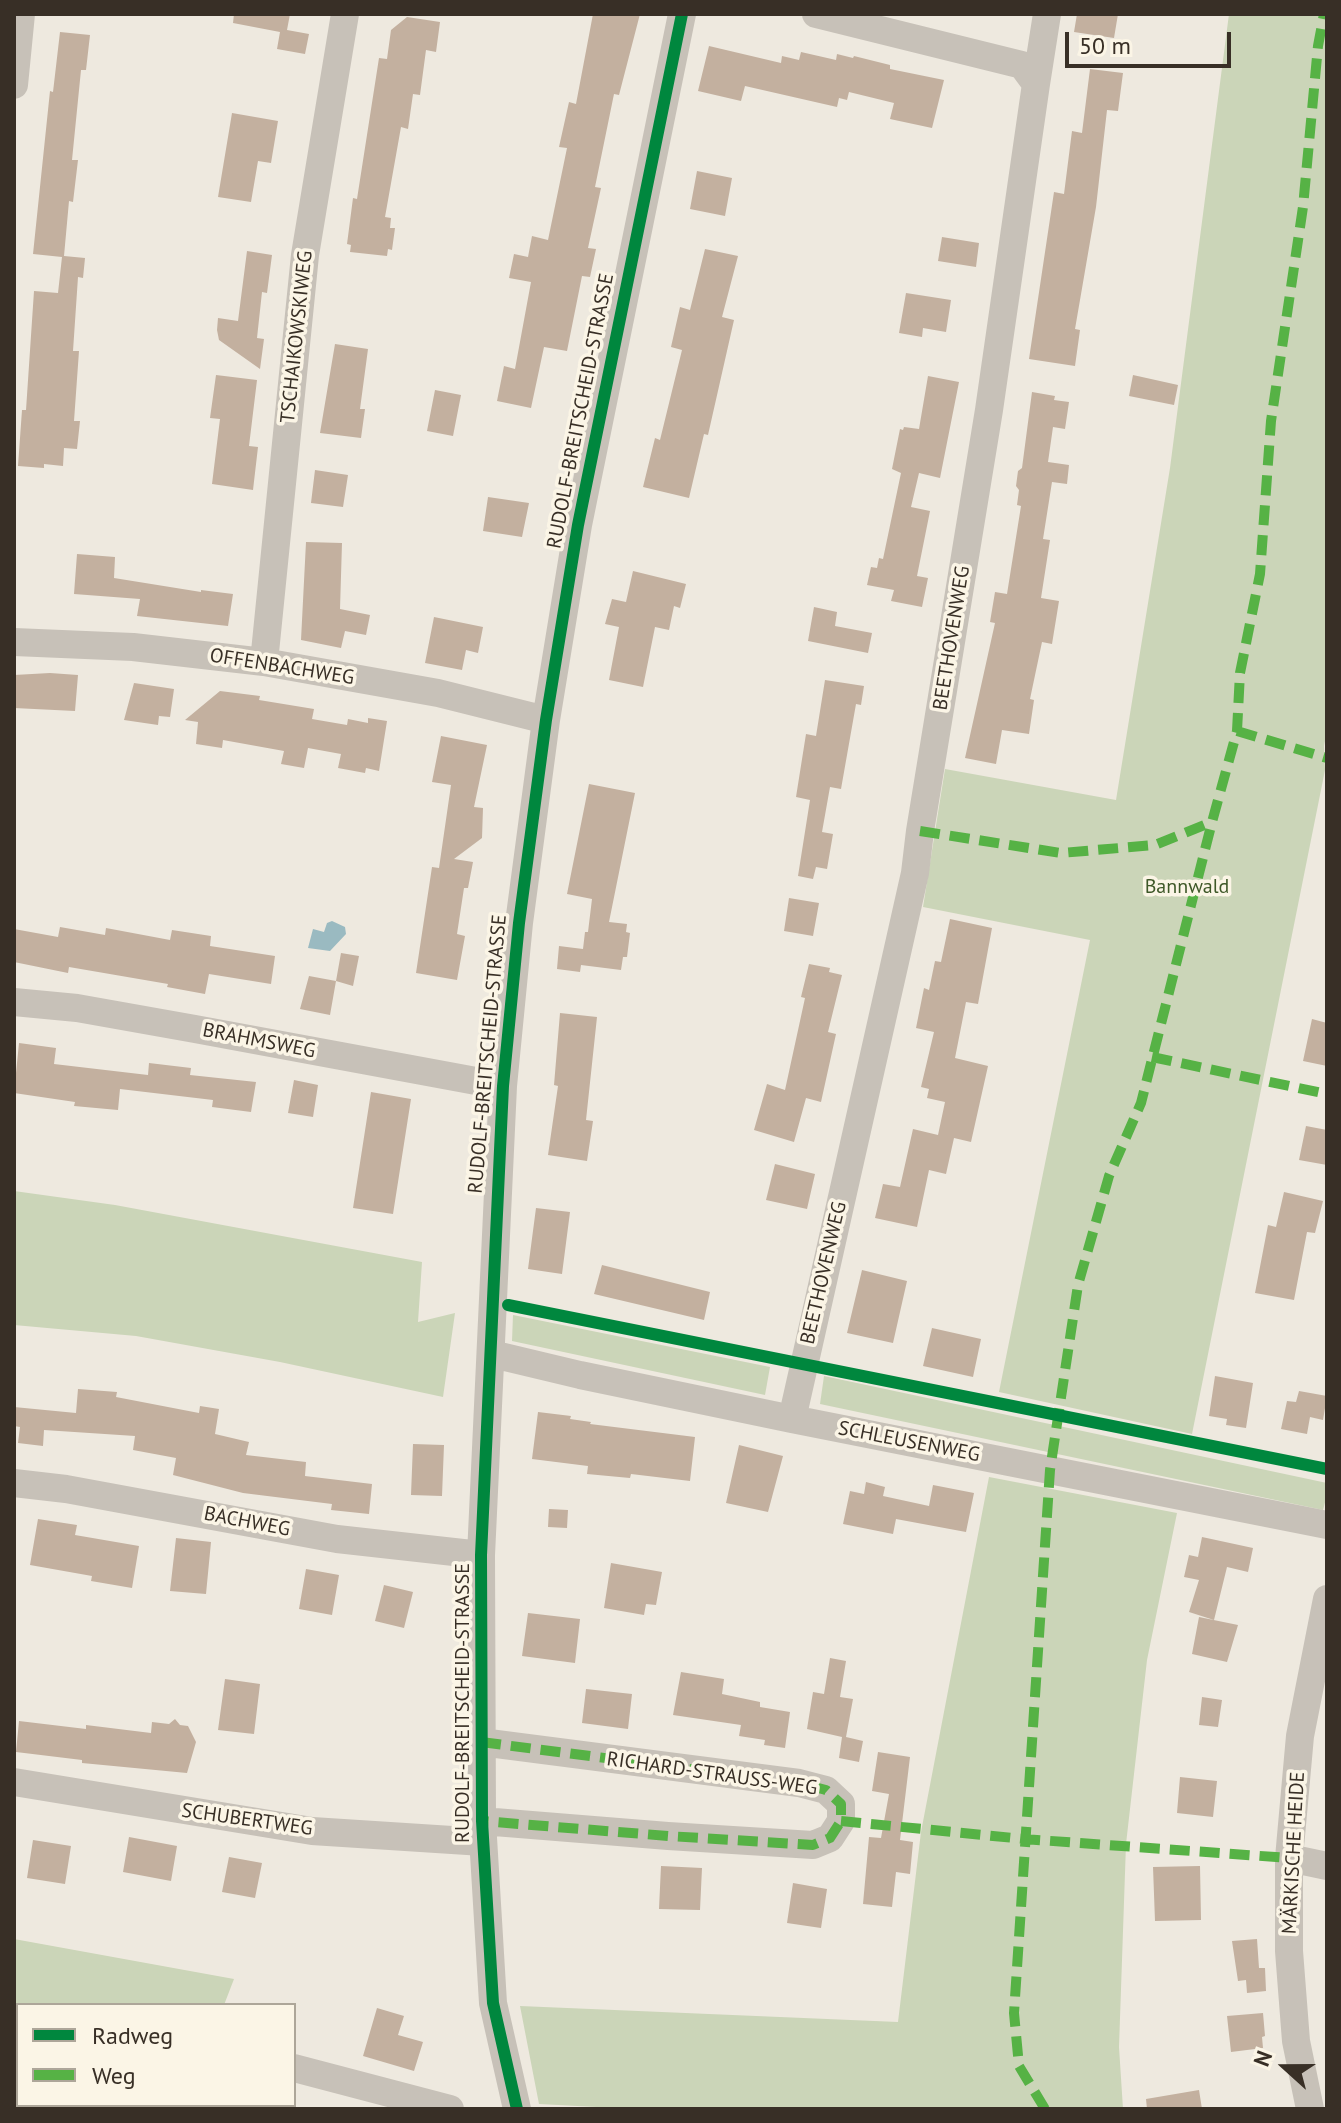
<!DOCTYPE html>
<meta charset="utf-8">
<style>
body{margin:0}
#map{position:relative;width:1341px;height:2123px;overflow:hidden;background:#eee9df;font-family:"PT Sans",sans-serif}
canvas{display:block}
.frame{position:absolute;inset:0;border:16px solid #382f26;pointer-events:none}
.legend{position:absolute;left:16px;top:2003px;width:280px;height:104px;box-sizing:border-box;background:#fbf5e6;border:2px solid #ada699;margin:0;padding:10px 14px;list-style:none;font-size:24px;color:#382f26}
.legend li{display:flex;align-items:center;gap:16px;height:40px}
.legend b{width:40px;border:2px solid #ada699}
.north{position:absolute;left:1245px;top:2027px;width:80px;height:80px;-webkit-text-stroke:6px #fbf5e6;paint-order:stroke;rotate:291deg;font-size:22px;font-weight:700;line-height:32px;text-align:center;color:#382f26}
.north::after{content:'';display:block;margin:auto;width:28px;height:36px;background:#382f26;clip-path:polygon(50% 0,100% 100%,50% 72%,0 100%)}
.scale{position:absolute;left:1065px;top:32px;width:166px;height:36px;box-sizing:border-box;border:4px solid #382f26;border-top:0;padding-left:10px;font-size:24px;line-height:28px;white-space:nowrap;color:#382f26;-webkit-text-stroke:6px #fbf5e6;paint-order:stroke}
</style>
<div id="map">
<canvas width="1341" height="2123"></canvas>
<div class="frame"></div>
<ul class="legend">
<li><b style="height:10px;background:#00873e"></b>Radweg</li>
<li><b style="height:10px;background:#56b245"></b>Weg</li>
</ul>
<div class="north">N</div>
<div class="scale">50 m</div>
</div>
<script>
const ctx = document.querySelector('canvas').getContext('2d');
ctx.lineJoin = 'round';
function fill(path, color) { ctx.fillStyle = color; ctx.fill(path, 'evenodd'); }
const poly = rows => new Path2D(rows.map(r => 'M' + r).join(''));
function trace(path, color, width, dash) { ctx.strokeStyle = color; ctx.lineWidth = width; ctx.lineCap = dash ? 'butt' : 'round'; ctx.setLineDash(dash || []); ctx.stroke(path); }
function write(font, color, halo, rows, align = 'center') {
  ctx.font = font + ' "PT Sans",sans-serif'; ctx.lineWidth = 7; ctx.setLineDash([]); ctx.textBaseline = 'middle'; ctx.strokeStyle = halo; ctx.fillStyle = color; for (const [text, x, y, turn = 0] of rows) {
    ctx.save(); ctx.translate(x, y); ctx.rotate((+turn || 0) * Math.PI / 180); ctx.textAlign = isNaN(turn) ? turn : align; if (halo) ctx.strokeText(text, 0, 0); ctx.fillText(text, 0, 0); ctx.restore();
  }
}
fill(poly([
 [1229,14,1327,14,1327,731,1324,746,1325,770,1192,1434,999,1392,1090,940,923,907,945,769,1116,800,1170,468],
 [14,1191,115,1205,422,1262,418,1322,455,1313,443,1397,280,1362,136,1336,14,1325],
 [513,1315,770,1367,765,1395,512,1341],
 [824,1376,1327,1483,1327,1495,1323,1510,820,1404],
 [989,1477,1177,1513,1147,1660,1126,1844,1119,2047,1123,2109,635,2109,539,2104,520,2006,898,2022,921,1832],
 [14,1939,234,1979,224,2005,18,2005,18,2105,220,2105,221,2109,14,2109]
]), '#cbd5b8');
fill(poly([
 [332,921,345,927,346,934,330,951,308,948,313,929,324,932,327,923]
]), '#9abac1');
fill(poly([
 [234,14,290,14,287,30,309,34,305,54,277,49,280,32,233,23],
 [593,14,640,14,619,95,614,94,595,187,601,188,588,248,596,249,590,277,582,276,567,351,544,347,531,408,497,401,504,366,515,369,531,282,509,278,514,254,528,257,532,236,548,240,567,148,559,147,569,102,576,104],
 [1077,14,1118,14,1114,38,1074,32],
 [407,17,440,22,436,52,426,50,420,95,413,94,408,129,401,127,385,217,391,218,390,228,395,228,392,250,388,249,387,256,350,252,351,245,347,244,353,198,357,199,379,58,387,59,391,30],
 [60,32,90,35,86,70,81,70,72,160,78,160,73,202,69,201,64,256,85,258,83,278,78,277,73,351,79,351,74,421,80,421,77,449,64,448,63,466,44,464,44,468,18,466,22,410,26,410,34,291,58,293,62,257,33,254,50,91,53,92],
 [709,46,781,63,782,56,799,60,801,52,836,60,837,54,853,58,854,56,890,65,890,69,944,80,932,128,890,119,894,103,849,92,847,100,839,98,837,107,745,86,741,101,698,91],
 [1090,69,1123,73,1118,111,1107,110,1096,207,1075,329,1080,330,1075,366,1029,359,1054,192,1064,194,1072,131,1082,133],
 [232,113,278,121,271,163,258,161,251,202,218,197],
 [697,171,732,178,725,216,690,209],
 [942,237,979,243,976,267,938,261],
 [705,249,738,256,722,317,734,320,708,435,704,434,689,498,643,487,655,438,660,440,682,350,671,347,680,307,690,310],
 [247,251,272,255,267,293,262,292,257,338,264,339,260,369,219,340,217,330,218,318,238,321],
 [906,293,951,300,946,332,923,328,922,337,899,333],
 [335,344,368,349,360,409,365,409,361,438,320,433],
 [216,375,257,380,249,446,258,447,253,490,212,484,220,419,210,418],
 [1133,375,1178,385,1174,405,1129,396],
 [928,376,959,382,940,478,919,473,911,507,930,511,917,576,928,578,922,607,891,601,894,590,867,585,871,567,877,568,879,558,883,559,901,473,892,469,900,429,903,430,904,427,919,429],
 [435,390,461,395,453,436,427,431],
 [1032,392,1055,396,1054,400,1069,402,1065,429,1053,427,1048,462,1069,465,1067,484,1052,482,1043,539,1050,540,1041,598,1059,601,1052,644,1042,642,1030,699,1034,700,1029,734,1002,730,996,764,965,758,995,623,990,622,995,592,1007,594,1021,506,1017,505,1019,490,1016,486,1018,471,1022,468],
 [315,470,348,475,343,507,311,503],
 [488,497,529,503,522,537,483,531],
 [306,542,342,543,340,609,370,615,366,635,345,631,341,648,301,640],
 [77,554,115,557,114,578,201,592,201,590,233,594,228,626,137,616,140,599,74,594],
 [633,571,686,584,680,608,674,606,669,630,655,627,643,687,609,680,619,627,605,624,612,599,626,602],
 [814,607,837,612,835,626,872,633,868,653,808,641],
 [434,617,483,627,478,653,466,650,462,670,425,663],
 [50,673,78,675,75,711,14,708,14,675],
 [825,680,864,686,861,705,856,704,841,789,830,787,822,832,833,834,827,869,816,867,813,879,798,876,810,800,796,797,806,734,816,736],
 [134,683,174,689,170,717,159,716,158,725,124,720],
 [220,691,260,696,259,700,314,709,312,719,347,725,348,719,368,723,368,718,387,721,379,771,366,768,365,773,338,768,341,754,308,748,304,768,281,764,284,751,223,740,222,748,196,744,198,722,185,720],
 [441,736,487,745,474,807,483,808,482,838,454,859,473,862,468,888,464,888,457,934,465,936,457,980,416,973,432,867,439,868,451,785,432,782],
 [589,784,635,793,609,922,627,924,626,932,630,933,627,957,623,957,621,970,581,965,580,972,557,969,559,946,583,949,585,932,588,932,592,899,567,894],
 [789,898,819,903,813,936,784,931],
 [950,919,992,928,978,1004,966,1002,955,1058,988,1066,971,1142,954,1138,946,1174,929,1170,917,1227,875,1218,883,1184,900,1187,913,1129,938,1135,945,1102,927,1098,929,1089,921,1087,934,1032,916,1028,924,988,929,990,935,961,941,962],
 [60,927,105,935,106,928,170,940,172,930,211,936,210,946,275,956,271,984,209,974,205,994,167,987,168,984,69,967,68,973,14,962,14,929,58,937],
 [341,953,359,956,353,986,336,981],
 [809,964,830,968,829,972,842,975,828,1032,836,1034,821,1102,806,1098,794,1142,754,1130,767,1084,785,1090,805,998,801,997],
 [309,976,336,981,330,1015,300,1009],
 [560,1013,597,1017,586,1120,593,1121,587,1161,548,1155,558,1086,554,1085],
 [1312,1019,1327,1023,1327,1066,1303,1061],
 [19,1043,56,1048,54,1064,148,1075,149,1063,191,1068,190,1075,256,1082,251,1112,212,1107,213,1100,120,1089,118,1110,74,1106,75,1102,14,1093],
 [294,1080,318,1085,313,1117,288,1113],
 [371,1092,411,1099,393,1214,353,1208],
 [1306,1126,1327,1130,1327,1165,1299,1160],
 [775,1164,815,1174,807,1209,766,1200],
 [1284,1192,1323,1201,1315,1233,1307,1232,1294,1300,1255,1293,1268,1225,1276,1227],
 [536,1208,570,1212,562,1274,528,1269],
 [602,1265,710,1292,704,1320,594,1294],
 [862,1270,907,1281,893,1343,847,1333],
 [932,1328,981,1339,973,1377,923,1366],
 [1215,1376,1253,1383,1246,1428,1226,1425,1227,1419,1209,1416],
 [78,1389,117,1392,116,1397,199,1413,200,1406,219,1409,215,1434,249,1442,246,1455,306,1462,305,1476,372,1484,369,1514,331,1510,332,1504,243,1493,173,1475,176,1458,133,1450,135,1436,44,1430,43,1446,18,1443,20,1427,14,1426,14,1407,76,1413],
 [1299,1391,1327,1396,1323,1420,1310,1417,1307,1434,1281,1429,1287,1401,1296,1402],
 [538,1412,571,1416,570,1419,591,1422,590,1424,695,1437,690,1481,631,1474,630,1478,587,1474,588,1466,532,1459],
 [413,1444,444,1445,442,1496,411,1495],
 [739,1445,783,1456,768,1512,726,1503],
 [866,1482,885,1487,883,1496,929,1506,933,1485,974,1493,966,1532,896,1519,893,1534,843,1524,850,1491,864,1494],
 [549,1509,568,1510,567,1528,548,1527],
 [38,1519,77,1525,75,1535,139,1546,132,1588,91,1581,92,1576,30,1565],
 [1202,1537,1253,1548,1248,1572,1227,1567,1214,1620,1189,1612,1199,1580,1184,1577,1189,1555,1198,1557],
 [176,1538,211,1542,206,1594,170,1591],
 [611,1563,662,1572,656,1605,646,1604,644,1615,604,1608],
 [306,1569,339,1575,332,1615,299,1609],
 [384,1585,413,1592,404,1628,375,1621],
 [528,1613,580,1619,575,1663,522,1656],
 [1199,1617,1238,1625,1227,1662,1192,1654],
 [830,1658,846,1661,840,1697,853,1699,846,1737,863,1741,859,1762,839,1758,842,1737,807,1729,813,1692,824,1694],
 [681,1672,724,1679,722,1694,760,1702,760,1707,790,1712,785,1748,764,1745,765,1740,739,1736,741,1725,673,1715],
 [225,1679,260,1684,254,1734,218,1730],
 [586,1689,632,1694,628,1729,582,1723],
 [1202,1697,1222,1700,1218,1727,1199,1725],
 [175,1719,180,1725,188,1726,196,1742,187,1773,82,1763,82,1760,16,1752,19,1721,86,1729,86,1725,151,1733,152,1722,169,1724],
 [878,1752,910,1757,900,1840,913,1842,910,1874,896,1872,892,1907,863,1904,869,1837,881,1838,889,1794,872,1791],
 [1180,1777,1217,1781,1213,1817,1177,1813],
 [129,1837,177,1846,171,1881,123,1872],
 [33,1840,71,1846,65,1884,27,1878],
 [229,1857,262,1863,255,1898,222,1892],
 [661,1866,702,1868,700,1910,659,1909],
 [1200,1866,1201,1920,1155,1921,1153,1867],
 [793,1883,827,1889,821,1928,787,1923],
 [1257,1939,1259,1968,1265,1968,1266,1991,1247,1993,1246,1980,1238,1981,1232,1941],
 [377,2008,404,2016,398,2035,423,2042,414,2071,363,2056],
 [1263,2013,1265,2036,1262,2037,1263,2048,1231,2052,1227,2016],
 [1199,2090,1202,2109,1147,2109,1146,2099]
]), '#c3b09f');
trace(poly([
 [1036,84,1047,14],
 [14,85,21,14],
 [14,642,133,647,264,662,438,693,546,720],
 [264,662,305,255,345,14],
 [14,1002,77,1008,195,1029,503,1086],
 [492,1354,580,1375,792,1419,1327,1525],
 [792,1419,915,873,920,831,989,410,1036,84,1022,65,816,14],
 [14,1483,66,1489,337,1539,481,1555],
 [481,1742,799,1783,826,1790,841,1804,841,1821,830,1838,813,1845,668,1836,482,1821],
 [14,1782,312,1831,483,1842],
 [1289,1858,1327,1866],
 [294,2068,450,2109],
 [517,2109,493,2003,482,1821,481,1555,503,1086,519,923,546,720,578,525,682,14],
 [1310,2109,1296,2041,1289,1951,1289,1858,1300,1736,1327,1599]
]), '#c7c1b8', 28);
trace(poly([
 [1237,731,1327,758],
 [920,831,1061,853,1155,845,1212,822],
 [1152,1057,1327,1094],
 [481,1742,799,1783,826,1790,841,1804,841,1821,830,1838,813,1845,668,1836,482,1821],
 [841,1821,1024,1839,1289,1858],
 [1045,2109,1019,2066,1014,2013,1050,1470,1078,1285,1109,1176,1141,1103,1212,822,1237,731,1240,673,1260,574,1271,421,1303,207,1318,46,1324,14]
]), '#56b245', 10, [20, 10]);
trace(poly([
 [508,1305,1327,1469],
 [517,2109,493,2003,482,1821,481,1555,503,1086,519,923,546,720,578,525,682,14]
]), '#00873e', 12);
write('20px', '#382f26', '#fbf5e6', [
 ["TSCHAIKOWSKIWEG",297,337,-84],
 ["RUDOLF-BREITSCHEID-STRASSE",581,411,-79],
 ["BEETHOVENWEG",952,638,-81],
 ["OFFENBACHWEG",282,667,9],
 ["BRAHMSWEG",259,1041,11],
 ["RUDOLF-BREITSCHEID-STRASSE",488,1054,-85],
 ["BEETHOVENWEG",824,1273,-77],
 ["SCHLEUSENWEG",909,1442,11],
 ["BACHWEG",247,1522,11],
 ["RUDOLF-BREITSCHEID-STRASSE",463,1703,-90],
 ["RICHARD-STRAUSS-WEG",712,1774,8],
 ["SCHUBERTWEG",247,1820,8],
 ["MÄRKISCHE HEIDE",1294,1853,-87]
]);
write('20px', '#3e5828', '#fbf5e6', [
 ["Bannwald",1187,887]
]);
</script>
